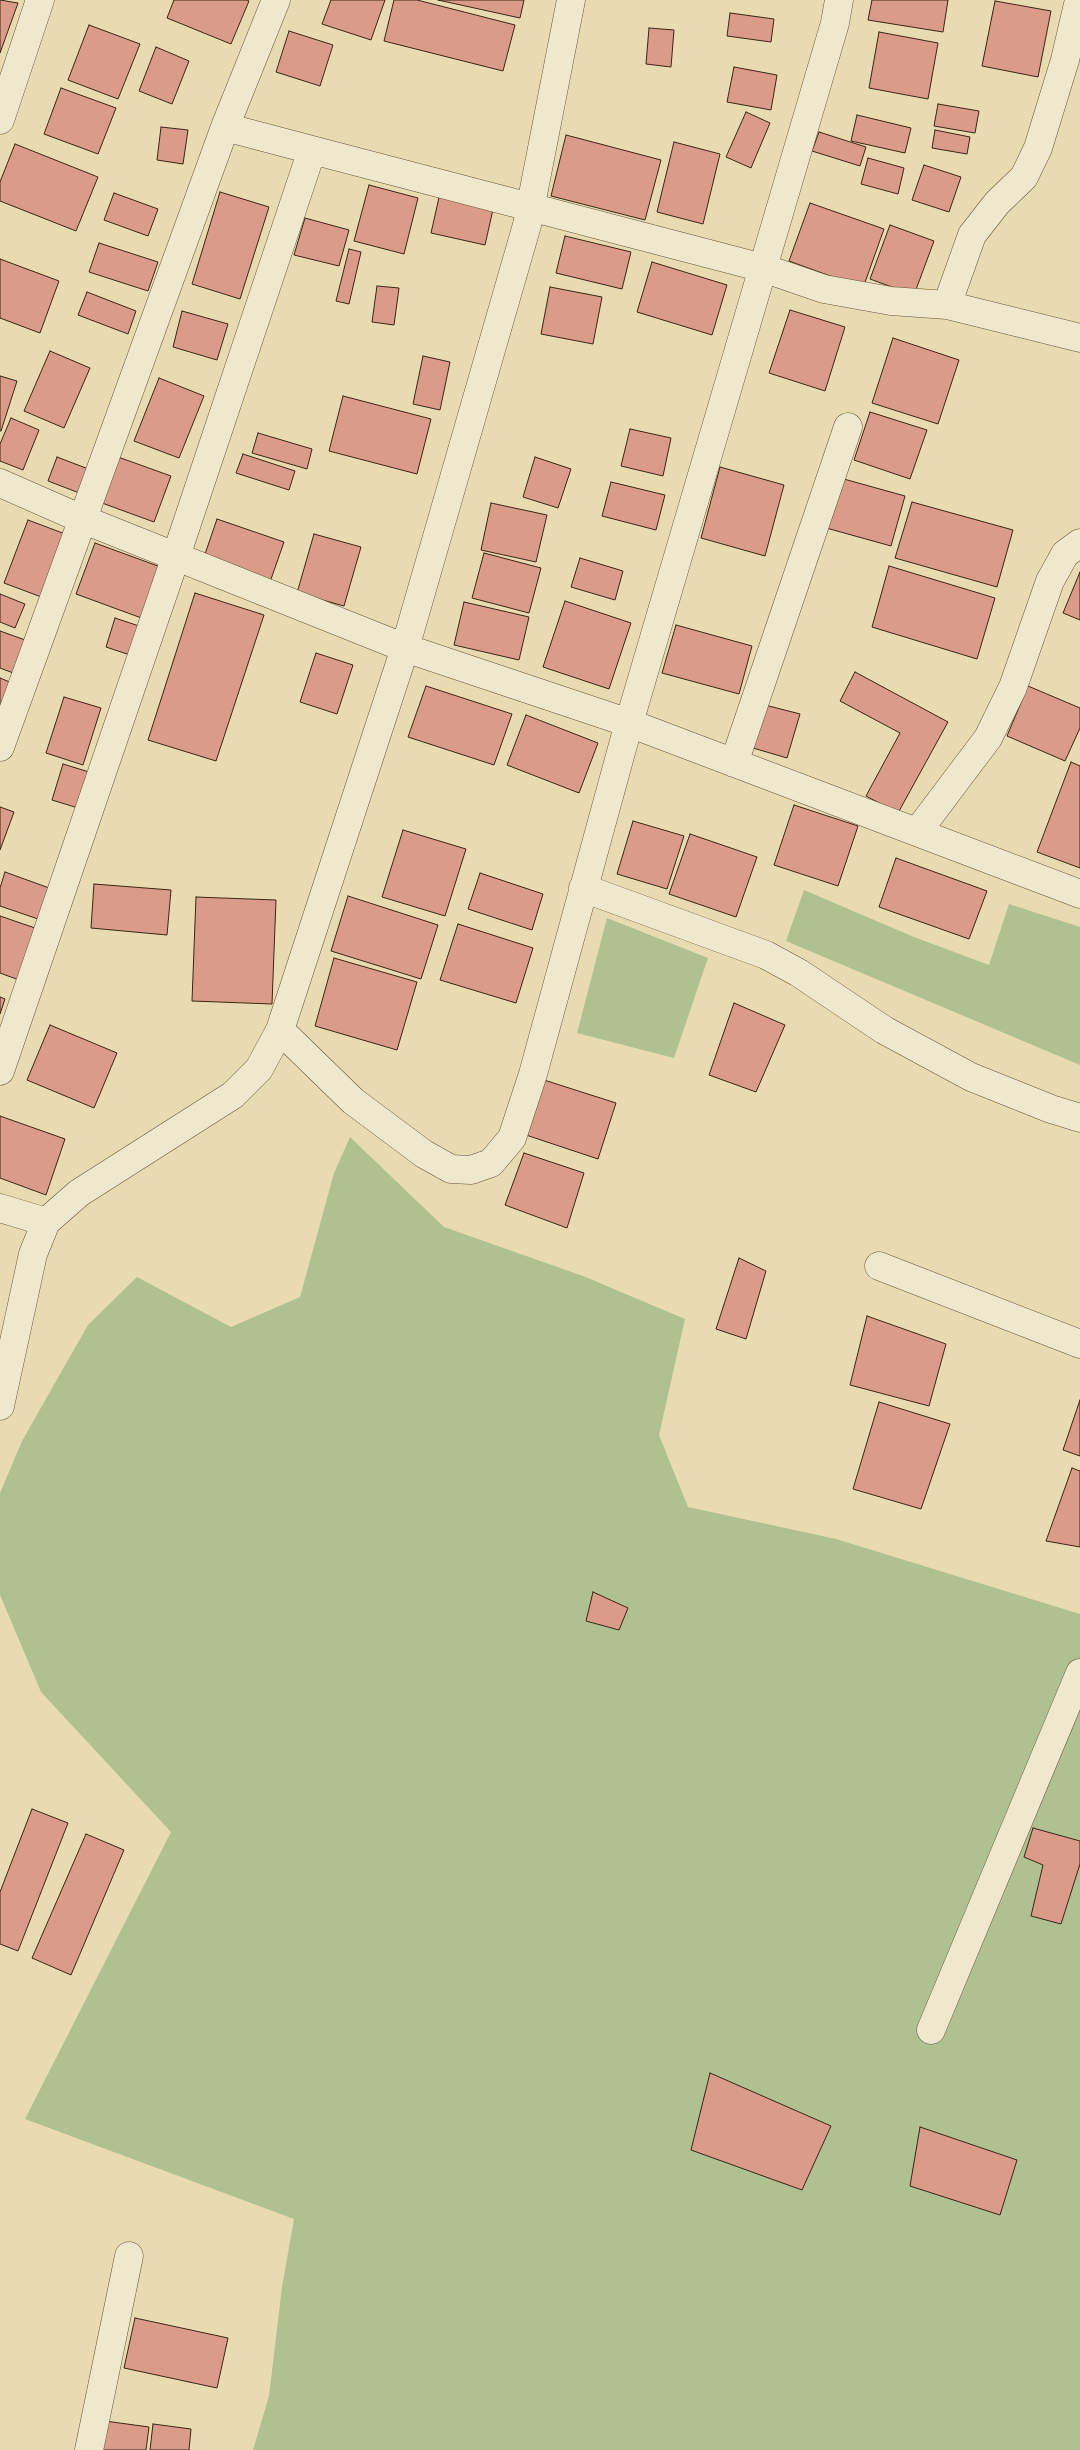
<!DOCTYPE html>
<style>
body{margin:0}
canvas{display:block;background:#e8dbb1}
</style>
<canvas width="1080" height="2450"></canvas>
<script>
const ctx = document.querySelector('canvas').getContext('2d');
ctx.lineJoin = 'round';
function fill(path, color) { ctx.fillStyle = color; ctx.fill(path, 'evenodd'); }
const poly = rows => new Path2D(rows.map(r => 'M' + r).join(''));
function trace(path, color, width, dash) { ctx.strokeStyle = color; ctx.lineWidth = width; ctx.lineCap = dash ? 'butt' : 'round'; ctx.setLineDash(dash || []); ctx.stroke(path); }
fill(poly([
 [804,890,914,937,989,965,1009,904,1080,927,1080,1065,786,941],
 [607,918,708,958,674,1058,577,1033],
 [350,1137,444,1227,583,1276,685,1319,659,1435,688,1507,836,1539,1080,1614,1080,2450,253,2450,269,2396,282,2287,294,2219,25,2119,171,1832,41,1692,0,1595,0,1493,22,1441,88,1325,137,1277,231,1327,300,1297,334,1173]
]), '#afc191');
const building = poly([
 [0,0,18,3,0,53,0,0],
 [174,0,247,0,249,1,231,44,167,18,174,0],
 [331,0,385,0,371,40,322,24,331,0],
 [394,0,417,0,515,25,503,71,384,41,394,0],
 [438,0,524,0,520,18,438,0],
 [872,0,948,0,943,32,868,20,872,0],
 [995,1,1051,11,1038,77,982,66,995,1],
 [730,13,774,19,771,42,727,36,730,13],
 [89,25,140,44,118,99,68,80,89,25],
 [649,28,674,30,671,67,646,64,649,28],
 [289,31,333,45,320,86,276,72,289,31],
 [879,32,938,43,928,99,869,88,879,32],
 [156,47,189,61,172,104,139,91,156,47],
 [734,67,777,75,771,110,727,102,734,67],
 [61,88,116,108,98,154,44,134,61,88],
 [938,104,979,111,975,133,934,126,938,104],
 [746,112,770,123,751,168,726,157,746,112],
 [857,115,911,128,905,153,851,141,857,115],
 [161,127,188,130,183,164,157,160,161,127],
 [935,130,970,137,967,154,932,148,935,130],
 [819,132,866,147,860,166,812,151,819,132],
 [566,135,661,160,645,220,551,196,566,135],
 [674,142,720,154,703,224,657,212,674,142],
 [15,144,98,177,76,231,0,201,0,182,15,144],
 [868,158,904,168,898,194,861,184,868,158],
 [924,165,961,177,949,212,912,200,924,165],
 [369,185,418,198,404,254,354,241,369,185],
 [220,192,269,207,240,299,192,284,220,192],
 [114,193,158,209,148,236,104,220,114,193],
 [440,193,494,205,485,245,431,233,440,193],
 [810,203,884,229,863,288,789,261,810,203],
 [305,218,349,230,339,266,294,255,305,218],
 [890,225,934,241,914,295,870,279,890,225],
 [565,236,631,252,622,289,556,273,565,236],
 [99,243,158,262,148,291,89,272,99,243],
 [349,249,361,252,349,304,336,301,349,249],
 [0,259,59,281,40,333,0,318,0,259],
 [652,262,727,285,712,335,637,312,652,262],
 [377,286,399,288,394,325,372,322,377,286],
 [550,287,602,297,593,344,541,334,550,287],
 [87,292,136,311,128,334,78,315,87,292],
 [790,310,845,327,825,391,769,373,790,310],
 [182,311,228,324,217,360,173,347,182,311],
 [893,338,959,360,938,424,872,403,893,338],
 [50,351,90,368,64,428,24,411,50,351],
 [423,356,450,362,440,410,413,404,423,356],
 [0,376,17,381,1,431,0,431,0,376],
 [159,378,204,396,179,458,134,441,159,378],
 [343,396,431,419,417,474,329,451,343,396],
 [870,412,927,430,910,479,854,460,870,412],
 [11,418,39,430,23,470,0,461,0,444,11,418],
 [630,429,671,438,663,476,621,466,630,429],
 [258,433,312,449,307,469,252,453,258,433],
 [243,454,295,471,289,490,236,473,243,454],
 [57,457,91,470,82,494,48,481,57,457],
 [118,457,171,476,154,522,102,503,118,457],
 [535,457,571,469,558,508,523,497,535,457],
 [720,467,784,485,765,556,701,538,720,467],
 [833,476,905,496,891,546,819,526,833,476],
 [611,482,665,495,656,530,602,516,611,482],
 [912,502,1013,530,997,587,895,558,912,502],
 [491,503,547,515,536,562,481,550,491,503],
 [217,519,284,542,270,582,203,560,217,519],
 [28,520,68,535,44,598,4,583,28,520],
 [314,534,361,547,344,606,297,593,314,534],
 [95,543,166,569,147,620,76,594,95,543],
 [484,553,541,568,529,613,472,598,484,553],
 [580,558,623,571,615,600,571,587,580,558],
 [889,566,995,598,977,659,872,627,889,566],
 [1080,572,1080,620,1063,613,1080,572],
 [195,593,264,615,216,761,148,740,195,593],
 [0,594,25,604,15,628,0,622,0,594],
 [565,601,631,623,609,689,543,667,565,601],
 [464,602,529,617,519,660,454,645,464,602],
 [115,618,145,628,136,657,106,647,115,618],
 [676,625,752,646,739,694,662,673,676,625],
 [0,631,28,641,16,674,0,668,0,631],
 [316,653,353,665,337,714,300,702,316,653],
 [855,672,948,722,898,813,866,796,900,733,840,701,855,672],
 [0,678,12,683,0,712,0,678],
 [426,686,512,714,494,765,408,737,426,686],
 [1028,686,1080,708,1080,728,1065,761,1007,736,1028,686],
 [64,697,101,708,83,765,46,753,64,697],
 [765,705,800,714,787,758,753,748,765,705],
 [526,715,598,743,579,793,507,765,526,715],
 [1071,762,1080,766,1080,868,1037,852,1071,762],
 [63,764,89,772,78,808,52,800,63,764],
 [794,805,858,826,838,886,774,865,794,805],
 [0,807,14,812,0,850,0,807],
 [633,821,684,836,667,889,617,874,633,821],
 [403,830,466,849,445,916,382,897,403,830],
 [690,834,757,857,736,917,669,894,690,834],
 [896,858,987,891,969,939,879,907,896,858],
 [5,872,52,889,41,920,0,906,0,888,5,872],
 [480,873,543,894,532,930,468,909,480,873],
 [94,884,171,890,167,935,91,928,94,884],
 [348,896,438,925,421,979,331,951,348,896],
 [196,897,276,900,272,1004,192,1001,196,897],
 [0,916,38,929,19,980,0,973,0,916],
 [458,924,533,948,516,1003,440,980,458,924],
 [334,958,417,982,397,1050,315,1026,334,958],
 [0,997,5,999,0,1014,0,997],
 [734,1003,785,1025,756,1092,709,1075,734,1003],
 [50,1025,117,1053,94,1108,27,1080,50,1025],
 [544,1080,616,1103,598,1159,526,1135,544,1080],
 [0,1116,65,1139,46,1195,0,1178,0,1116],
 [524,1153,584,1173,567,1228,505,1205,524,1153],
 [739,1258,766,1271,746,1339,716,1329,739,1258],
 [867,1316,946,1344,929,1406,850,1385,867,1316],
 [1080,1400,1080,1456,1063,1450,1080,1400],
 [879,1402,950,1424,921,1509,853,1489,879,1402],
 [1072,1468,1080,1471,1080,1547,1046,1541,1072,1468],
 [593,1592,628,1608,619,1630,586,1621,593,1592],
 [32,1809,68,1823,18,1951,0,1944,0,1892,32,1809],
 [1033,1828,1080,1841,1080,1864,1061,1924,1031,1916,1043,1865,1024,1857,1033,1828],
 [86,1834,124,1850,71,1975,32,1958,86,1834],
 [710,2073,831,2126,802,2190,691,2150,710,2073],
 [920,2127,1017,2160,1000,2215,910,2186,920,2127],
 [135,2318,228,2338,217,2388,124,2368,135,2318],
 [105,2421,149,2427,146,2450,101,2450,105,2421],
 [153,2424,191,2429,189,2450,150,2450,153,2424]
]);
fill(building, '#da9c88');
trace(building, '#3b2514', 1);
const minor = poly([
 [276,0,225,127,312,150],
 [0,120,40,0],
 [947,305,972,235,997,203,1024,177,1038,148,1065,60,1079,0],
 [0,483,82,519,405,648,629,723,835,23,839,0],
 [0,747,225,127],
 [734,763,848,427],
 [918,831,988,738,1013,687,1050,581,1065,554,1080,543],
 [583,888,766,955,799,973,884,1030,971,1077,1051,1109,1080,1118],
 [280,1030,353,1101,424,1154,451,1169,471,1170,491,1163,512,1138,533,1074,629,723,1080,894],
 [0,1071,176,556,312,150,763,268,824,289,891,301,947,305,1080,338],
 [0,1208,46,1222],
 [879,1266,1080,1344],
 [0,1406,33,1254,46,1222,79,1193,233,1095,259,1069,280,1030,405,648,527,225,571,0],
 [931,2030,1080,1673],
 [89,2450,129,2256]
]);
trace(minor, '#66523b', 29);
trace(minor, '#f0e8cc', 28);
</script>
